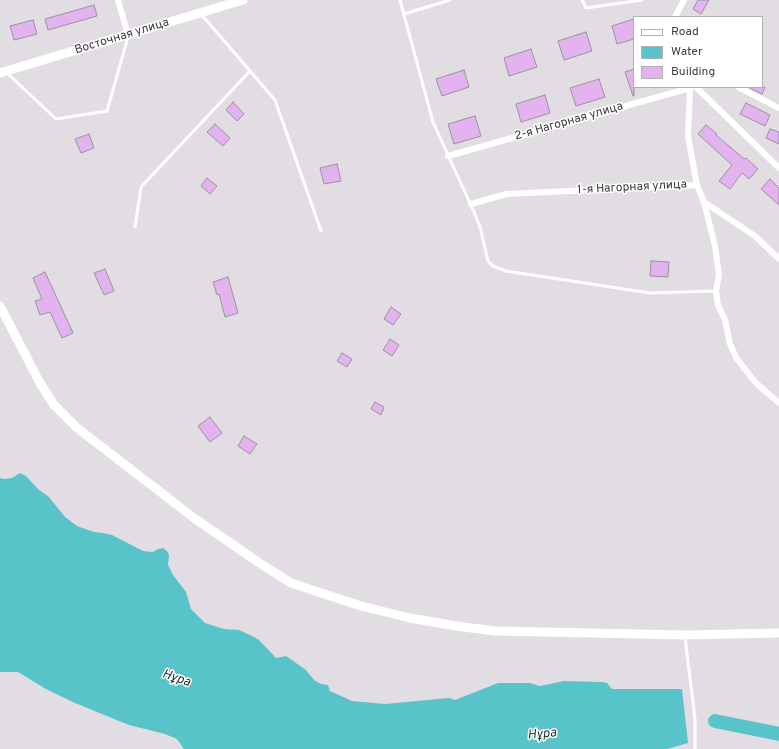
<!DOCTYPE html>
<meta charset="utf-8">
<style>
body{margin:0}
#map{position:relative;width:779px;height:749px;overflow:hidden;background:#e2dde3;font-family:Overpass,sans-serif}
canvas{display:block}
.legend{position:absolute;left:633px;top:16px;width:130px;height:72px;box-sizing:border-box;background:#fff;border:1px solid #b1b0b1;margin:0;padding:5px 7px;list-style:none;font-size:12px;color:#3b3a3c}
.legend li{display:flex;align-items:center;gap:8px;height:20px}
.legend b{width:20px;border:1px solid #b1b0b1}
</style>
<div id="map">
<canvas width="779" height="749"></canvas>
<ul class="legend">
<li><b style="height:5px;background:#fff"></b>Road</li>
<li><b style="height:11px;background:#58c3c8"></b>Water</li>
<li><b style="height:11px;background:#e3b3f0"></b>Building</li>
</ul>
</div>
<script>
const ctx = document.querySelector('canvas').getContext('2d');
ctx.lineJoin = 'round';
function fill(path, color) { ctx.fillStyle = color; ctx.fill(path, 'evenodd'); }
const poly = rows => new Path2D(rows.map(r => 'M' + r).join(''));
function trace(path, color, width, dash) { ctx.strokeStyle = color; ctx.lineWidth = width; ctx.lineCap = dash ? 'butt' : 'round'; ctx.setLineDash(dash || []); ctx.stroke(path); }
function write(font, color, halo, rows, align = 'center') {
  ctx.font = font + ' Overpass,sans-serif'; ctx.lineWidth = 3; ctx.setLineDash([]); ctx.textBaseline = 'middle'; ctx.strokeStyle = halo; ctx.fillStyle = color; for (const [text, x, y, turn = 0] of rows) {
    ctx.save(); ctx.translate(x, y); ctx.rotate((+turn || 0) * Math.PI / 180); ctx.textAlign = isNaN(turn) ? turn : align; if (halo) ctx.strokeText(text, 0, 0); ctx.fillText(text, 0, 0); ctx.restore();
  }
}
fill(poly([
 [20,473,26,476,38,489,49,497,65,517,77,526,94,532,103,533,112,535,143,551,153,552,158,549,163,548,167,551,169,555,168,565,173,575,186,592,191,609,205,623,224,629,239,630,252,636,259,640,276,658,286,656,306,670,314,680,321,684,328,685,330,691,352,701,385,704,449,698,455,700,498,683,530,683,540,686,564,681,602,682,607,683,612,689,682,689,688,743,667,749,184,749,177,739,165,734,129,725,75,703,46,689,18,672,0,672,0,478,4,479,12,478]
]), '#58c3c8');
trace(poly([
 [715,721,779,734]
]), '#58c3c8', 14);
const building = poly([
 [698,0,709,0,701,14,693,9,698,0],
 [94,5,97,16,48,30,45,19,94,5],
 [634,19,634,39,617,44,612,26,634,19],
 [33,20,37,34,14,40,10,26,33,20],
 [586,32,592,51,564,60,558,41,586,32],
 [531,49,537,67,509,76,504,58,531,49],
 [634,69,634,96,633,96,625,72,634,69],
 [464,70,469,87,442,96,436,79,464,70],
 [599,79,605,97,576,106,570,88,599,79],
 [748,87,765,87,762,94,748,87],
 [545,95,550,113,521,122,516,104,545,95],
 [233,102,244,114,237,121,226,110,233,102],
 [746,103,770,115,765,126,740,114,746,103],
 [475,116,481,136,454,144,448,124,475,116],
 [215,124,230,138,223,146,207,132,215,124],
 [706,125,717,134,716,135,744,159,746,158,758,169,749,179,742,173,730,189,719,181,732,165,698,134,706,125],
 [770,129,779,132,779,144,766,138,770,129],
 [89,134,94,148,81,153,75,139,89,134],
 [337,164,341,181,324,184,320,168,337,164],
 [207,178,217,186,210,194,201,186,207,178],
 [770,179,779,188,779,205,761,189,770,179],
 [651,261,669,262,668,277,650,276,651,261],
 [105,269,114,291,104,295,94,273,105,269],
 [45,272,73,333,62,338,50,312,40,315,35,301,42,299,33,278,45,272],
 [228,277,238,313,225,317,219,294,217,295,213,282,228,277],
 [391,307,401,314,393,325,384,319,391,307],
 [390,339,399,345,392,356,383,350,390,339],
 [342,353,352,359,347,367,337,361,342,353],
 [375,402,384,407,381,415,371,409,375,402],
 [210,417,222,433,210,442,198,426,210,417],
 [244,436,257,444,250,454,238,446,244,436]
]);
fill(building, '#e3b3f0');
trace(building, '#989499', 1);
trace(poly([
 [400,0,433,122,474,212,480,227,488,261,493,266,506,271,650,293,716,291],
 [582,0,586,8,642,0],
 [201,14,275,100,321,231],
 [404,14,450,0],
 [6,72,56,119,107,111,128,37],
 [135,227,141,187,250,71],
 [685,637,695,719,695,749]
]), '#fff', 3);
trace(poly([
 [118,0,128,35],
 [675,17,684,0],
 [696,87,779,168],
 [738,87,779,108],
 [448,156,690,88],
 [697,185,704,202,715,246,719,275,716,291,718,305,725,320,730,344,737,359,756,383,779,403],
 [704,202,755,236,779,259],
 [471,204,506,194,697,185,688,136,690,87]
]), '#fff', 6);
trace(poly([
 [0,73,243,0],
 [0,306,40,383,54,405,76,427,194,518,258,562,291,583,361,606,410,618,456,626,495,631,685,635,779,633]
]), '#fff', 9);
write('12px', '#3b3a3c', '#fff', [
 ["Восточная улица",122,37,-17],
 ["2-я Нагорная улица",569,122,-16],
 ["1-я Нагорная улица",632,188,-3]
]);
write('italic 13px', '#1a2e2e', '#fff', [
 ["Нұра",176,679,19],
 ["Нұра",542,735,-5]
]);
</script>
